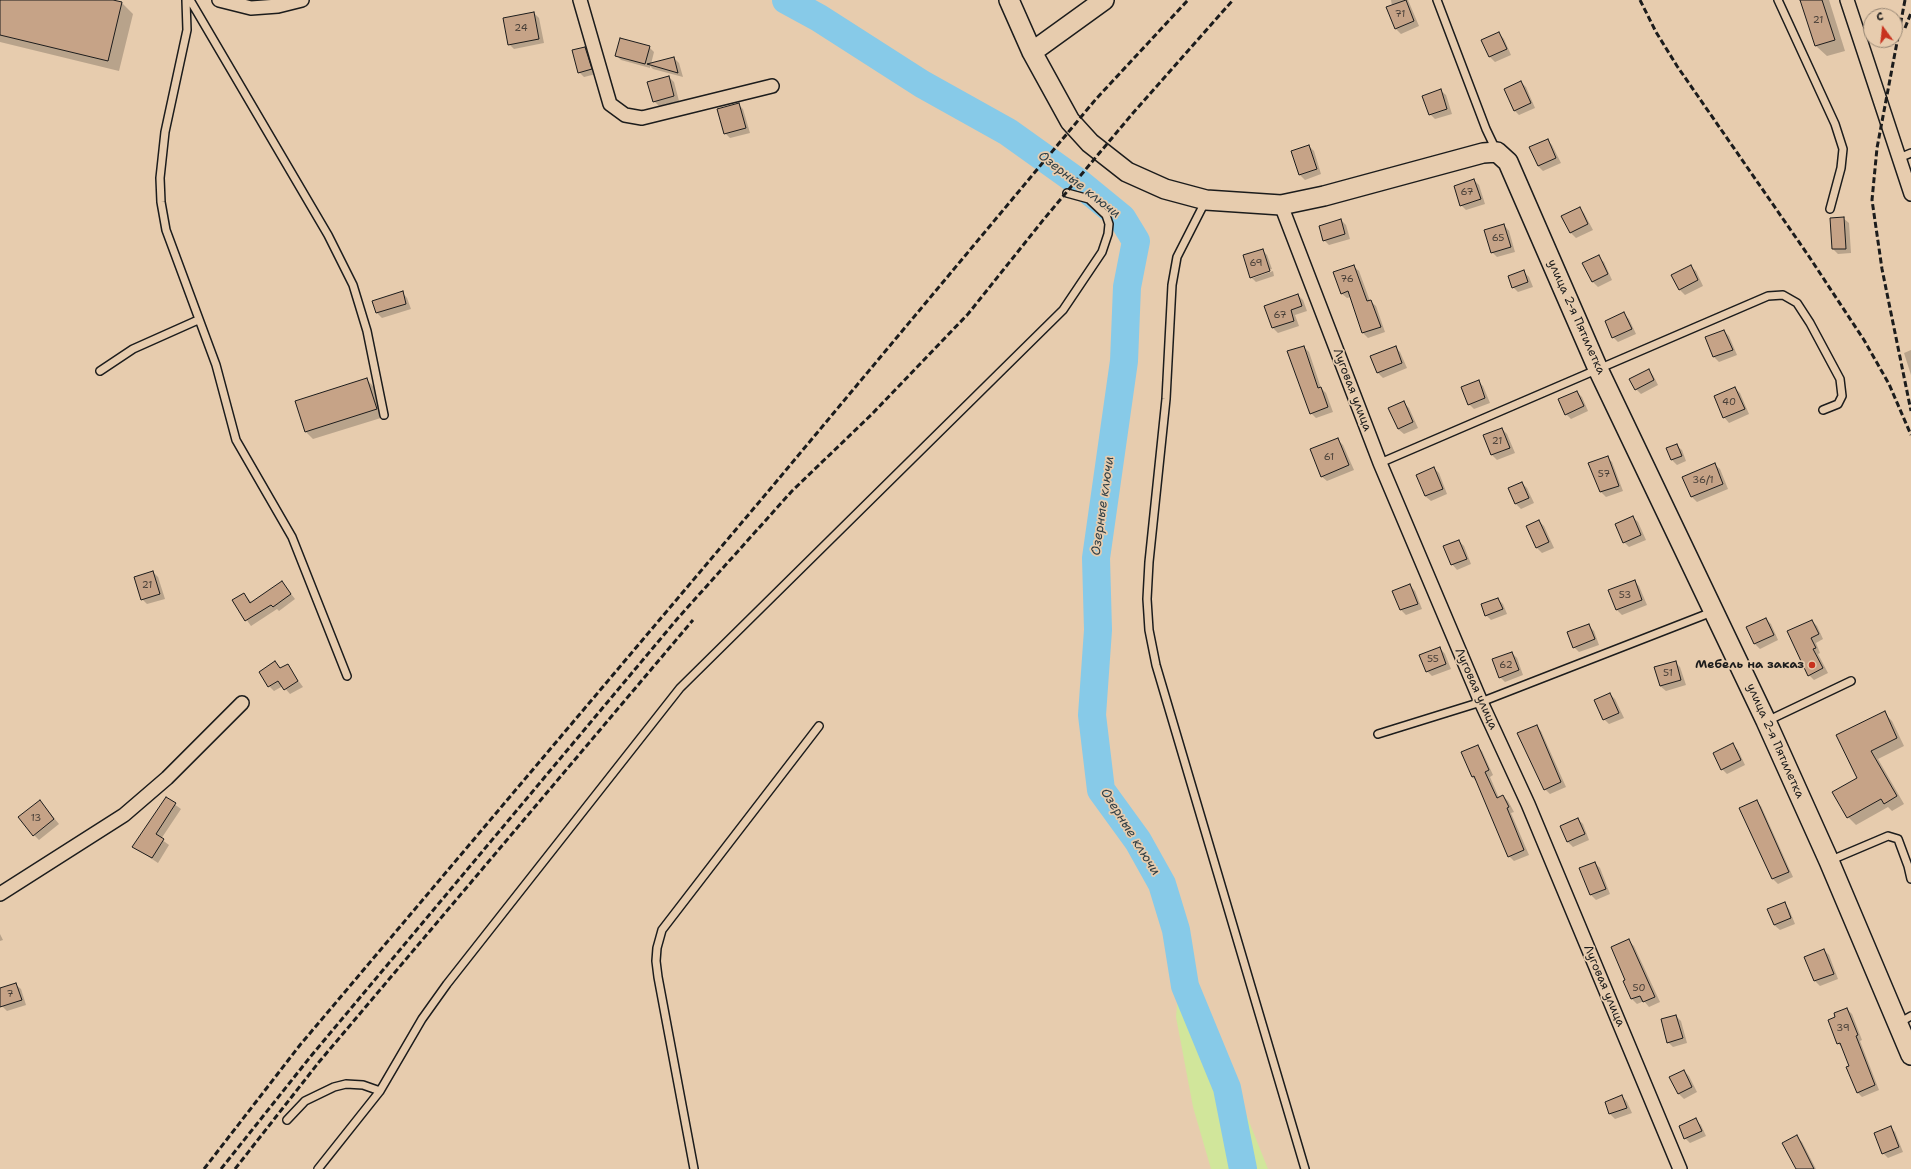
<!DOCTYPE html>
<meta charset="utf-8">
<style>
body{margin:0}
#map{position:relative;width:1911px;height:1169px;overflow:hidden;background:#e7ccae;font-family:"Shantell Sans",sans-serif}
canvas{display:block}
.north{position:absolute;left:1863px;top:8px;width:40px;height:40px;box-sizing:border-box;background:#e7ccae;border:1px solid #968674;border-radius:50%;rotate:345deg;font-size:11px;font-weight:700;line-height:16px;text-align:center;color:#1c1c1c}
.north::after{content:'';display:block;margin:auto;width:14px;height:18px;background:#c8321e;clip-path:polygon(50% 0,100% 100%,50% 72%,0 100%)}
</style>
<div id="map">
<canvas width="1911" height="1169"></canvas>
<div class="north">С</div>
</div>
<script>
const ctx = document.querySelector('canvas').getContext('2d');
ctx.lineJoin = 'round';
function fill(path, color) { ctx.fillStyle = color; ctx.fill(path, 'evenodd'); }
const poly = rows => new Path2D(rows.map(r => 'M' + r).join(''));
function trace(path, color, width, dash) { ctx.strokeStyle = color; ctx.lineWidth = width; ctx.lineCap = dash ? 'butt' : 'round'; ctx.setLineDash(dash || []); ctx.stroke(path); }
function write(font, color, halo, rows, align = 'center') {
  ctx.font = font + ' "Shantell Sans",sans-serif'; ctx.lineWidth = 3.5; ctx.setLineDash([]); ctx.textBaseline = 'middle'; ctx.strokeStyle = halo; ctx.fillStyle = color; for (const [text, x, y, turn = 0] of rows) {
    ctx.save(); ctx.translate(x, y); ctx.rotate((+turn || 0) * Math.PI / 180); ctx.textAlign = isNaN(turn) ? turn : align; if (halo) ctx.strokeText(text, 0, 0); ctx.fillText(text, 0, 0); ctx.restore();
  }
}
fill(poly([
 [1189,989,1199,996,1268,1169,1211,1169,1193,1107,1176,1017,1178,995]
]), '#d1e69b');
fill(poly([
 [0,0,109,0,122,3,133,14,119,71,0,42],
 [1391,0,1408,0,1419,26,1401,34,1396,29],
 [1801,0,1829,0,1845,51,1827,56,1816,46],
 [534,13,539,18,544,43,514,49,509,44],
 [1499,33,1504,39,1511,55,1495,62,1490,57,1483,41],
 [649,47,654,52,651,64,674,58,679,63,683,77,653,69,650,66,650,68,621,60,616,55],
 [585,48,590,53,596,74,584,77,579,72],
 [669,77,674,82,679,101,659,106,654,101],
 [1521,82,1526,87,1535,108,1519,115,1514,110],
 [1440,90,1446,95,1452,114,1435,119,1430,114],
 [738,104,743,109,750,133,730,138,725,133],
 [1547,140,1552,145,1561,163,1543,171,1538,166,1530,148],
 [1309,146,1314,151,1321,174,1305,180,1300,175],
 [1474,180,1479,185,1485,204,1466,210,1461,205],
 [1579,208,1584,213,1593,230,1576,238,1571,233,1562,216],
 [1843,218,1849,223,1851,253,1838,254,1833,249,1831,219],
 [1341,220,1346,225,1350,239,1329,245,1324,240],
 [1504,225,1509,231,1515,252,1497,257,1492,252],
 [1262,250,1267,255,1272,269,1253,276,1253,278,1273,271,1274,276,1256,282,1251,277],
 [1598,257,1604,262,1612,280,1598,287,1593,282,1584,264],
 [1353,266,1359,271,1370,301,1376,306,1385,332,1368,338,1363,333,1351,297,1347,298,1341,293],
 [1690,266,1696,271,1703,286,1685,295,1680,290],
 [1524,272,1529,277,1533,287,1518,292,1513,287],
 [402,292,407,298,411,309,382,318,377,313],
 [1298,295,1303,300,1307,311,1295,315,1299,326,1278,333,1273,328,1266,306],
 [1624,314,1629,319,1636,334,1618,342,1613,337],
 [1724,331,1729,336,1737,355,1719,362,1714,357,1706,338],
 [1304,347,1309,352,1321,388,1326,393,1333,412,1316,418,1311,413],
 [1395,347,1400,352,1407,368,1383,378,1378,373,1372,357],
 [1911,350,1911,375,1904,353],
 [1648,370,1653,375,1658,385,1641,394,1636,389],
 [366,379,374,387,384,417,313,439,306,432],
 [1478,381,1483,386,1490,403,1474,409,1469,404],
 [1735,388,1740,393,1749,414,1729,423,1724,417],
 [1577,392,1582,397,1588,411,1571,419,1566,414],
 [1404,403,1409,408,1418,428,1404,434,1398,429,1390,409],
 [1502,429,1507,434,1515,453,1497,460,1492,455,1484,436],
 [1338,440,1343,445,1354,470,1327,481,1321,476],
 [1676,445,1682,450,1686,461,1677,465,1672,460,1667,449],
 [1607,457,1612,462,1623,491,1606,497,1601,492,1590,463],
 [1714,464,1720,469,1728,489,1697,502,1692,497,1684,477],
 [1434,468,1439,473,1447,494,1431,501,1425,496],
 [1522,483,1527,488,1534,503,1521,509,1516,504,1509,488],
 [1633,517,1638,522,1646,540,1629,547,1624,542],
 [1539,521,1544,526,1554,548,1542,553,1537,548,1527,526],
 [1459,541,1464,546,1471,564,1457,570,1452,564],
 [153,572,158,577,165,599,147,604,142,599],
 [1634,581,1639,586,1647,605,1622,615,1617,610,1610,590],
 [282,582,295,599,279,611,277,609,251,626,233,601,244,594,252,603],
 [1410,585,1415,591,1422,609,1406,615,1401,610],
 [1498,599,1503,604,1507,614,1491,620,1486,615],
 [1766,619,1771,624,1778,640,1760,649,1755,644,1748,628],
 [1812,621,1817,626,1823,639,1816,643,1820,653,1818,654,1828,673,1814,680,1809,675],
 [1589,626,1594,631,1599,645,1579,652,1574,647],
 [1440,648,1445,654,1451,669,1432,676,1427,671],
 [1512,653,1517,658,1523,675,1505,682,1500,677],
 [275,662,281,669,287,665,303,687,290,694,283,686,274,691,269,686],
 [1675,662,1680,667,1686,685,1666,691,1660,686],
 [1610,694,1615,699,1624,718,1609,724,1604,719],
 [1884,713,1892,721,1904,746,1878,759,1904,804,1892,811,1888,807,1856,825,1848,817,1858,778],
 [1536,726,1541,731,1566,787,1550,794,1545,789],
 [1733,745,1738,750,1745,765,1727,774,1722,769],
 [1477,746,1482,751,1493,775,1490,777,1499,798,1503,796,1508,801,1514,812,1511,813,1529,855,1514,861,1509,856,1477,782,1472,777,1462,753],
 [166,798,181,809,161,839,169,845,158,863,134,847],
 [40,801,59,824,39,840,34,835],
 [1756,801,1761,806,1793,877,1778,884,1773,879],
 [1578,819,1583,824,1589,840,1573,847,1568,842,1561,827],
 [1595,863,1600,868,1610,894,1596,900,1591,895,1580,869],
 [1784,904,1789,909,1795,924,1780,930,1774,925],
 [0,934,3,940,0,941],
 [1629,941,1634,946,1660,1002,1649,1007,1644,1001,1637,1004,1632,999,1625,982,1627,981],
 [1824,950,1829,955,1838,979,1820,986,1815,981,1806,957],
 [15,984,21,989,26,1005,7,1011,2,1006,0,1000,0,989],
 [1847,1009,1852,1014,1862,1040,1860,1041,1879,1090,1862,1097,1857,1092,1851,1067,1843,1049,1838,1043,1837,1018],
 [1676,1016,1681,1021,1687,1043,1673,1047,1668,1042],
 [1684,1071,1689,1076,1697,1092,1684,1099,1678,1093],
 [1622,1096,1627,1102,1632,1113,1615,1119,1610,1114,1606,1102],
 [1696,1120,1701,1125,1706,1136,1690,1143,1685,1138],
 [1890,1127,1895,1132,1903,1152,1888,1158,1883,1153],
 [1797,1137,1802,1142,1816,1169,1797,1169]
]), '#0003');
trace(poly([
 [786,0,819,18,922,84,1008,132,1078,182,1122,218,1136,241,1127,287,1124,361,1096,558,1098,630,1092,715,1101,790,1138,841,1162,884,1176,930,1185,986,1227,1088,1243,1169]
]), '#87cae8', 28);
const building = poly([
 [0,0,113,0,122,2,108,61,0,35,0,0],
 [1406,0,1414,21,1395,29,1386,7,1406,0],
 [1800,0,1822,0,1835,40,1815,46,1800,0],
 [534,12,539,39,508,45,503,18,534,12],
 [1499,32,1507,49,1489,57,1481,40,1499,32],
 [620,38,650,46,645,64,615,56,620,38],
 [585,47,592,69,578,73,572,50,585,47],
 [674,57,678,73,647,64,674,57],
 [669,76,674,96,653,102,647,82,669,76],
 [1521,81,1531,103,1514,111,1504,89,1521,81],
 [1441,89,1447,109,1429,115,1422,96,1441,89],
 [739,103,746,128,724,134,717,109,739,103],
 [1548,139,1556,158,1538,166,1529,147,1548,139],
 [1309,145,1317,169,1299,175,1291,151,1309,145],
 [1474,179,1481,199,1460,206,1454,186,1474,179],
 [1580,207,1588,224,1570,233,1561,216,1580,207],
 [1844,217,1846,249,1832,249,1830,218,1844,217],
 [1341,219,1345,234,1323,241,1319,226,1341,219],
 [1504,224,1511,247,1491,253,1484,230,1504,224],
 [1263,249,1270,271,1250,278,1243,255,1263,249],
 [1599,255,1608,274,1592,282,1582,263,1599,255],
 [1354,265,1367,301,1371,300,1381,327,1362,333,1348,291,1341,294,1333,272,1354,265],
 [1691,265,1698,280,1679,290,1671,275,1691,265],
 [1524,270,1528,282,1512,288,1508,276,1524,270],
 [403,291,406,304,376,313,372,301,403,291],
 [1298,294,1302,306,1291,310,1294,321,1272,328,1264,306,1298,294],
 [1624,312,1632,329,1612,338,1605,321,1624,312],
 [1724,330,1733,350,1713,357,1705,337,1724,330],
 [1304,346,1318,388,1321,387,1328,407,1310,414,1287,351,1304,346],
 [1396,346,1402,363,1377,373,1370,356,1396,346],
 [1649,369,1654,380,1635,390,1629,379,1649,369],
 [367,378,377,409,305,432,295,401,367,378],
 [1479,380,1485,398,1468,405,1461,387,1479,380],
 [1735,387,1745,409,1723,418,1714,396,1735,387],
 [1577,391,1584,406,1565,415,1558,399,1577,391],
 [1404,401,1413,422,1398,429,1388,408,1404,401],
 [1502,428,1510,448,1491,455,1483,435,1502,428],
 [1338,438,1349,465,1321,477,1310,449,1338,438],
 [1677,444,1682,456,1671,460,1666,448,1677,444],
 [1608,456,1619,486,1600,492,1588,463,1608,456],
 [1715,463,1723,484,1691,497,1682,477,1715,463],
 [1434,467,1443,489,1425,496,1416,475,1434,467],
 [1522,482,1529,498,1515,504,1508,488,1522,482],
 [1633,516,1641,535,1623,543,1615,524,1633,516],
 [1539,520,1549,542,1536,548,1526,526,1539,520],
 [1459,540,1467,559,1451,565,1443,546,1459,540],
 [153,571,160,594,141,600,134,577,153,571],
 [1635,580,1642,600,1616,610,1608,590,1635,580],
 [282,581,291,594,273,607,271,605,245,621,232,600,244,593,250,603,282,581],
 [1410,584,1418,604,1400,610,1392,591,1410,584],
 [1498,598,1503,609,1485,616,1481,604,1498,598],
 [1766,618,1774,635,1754,644,1746,627,1766,618],
 [1812,620,1819,634,1811,638,1816,648,1813,649,1823,668,1808,676,1787,631,1812,620],
 [1589,624,1595,639,1573,648,1567,632,1589,624],
 [1440,647,1446,664,1426,672,1419,655,1440,647],
 [1512,652,1519,670,1499,678,1492,659,1512,652],
 [275,661,280,668,288,664,298,681,284,690,278,681,268,687,259,672,275,661],
 [1676,661,1681,680,1660,686,1654,667,1676,661],
 [1610,693,1619,713,1603,720,1594,700,1610,693],
 [1885,711,1897,738,1871,751,1897,796,1884,804,1881,799,1847,818,1832,792,1857,778,1836,735,1885,711],
 [1537,725,1561,782,1544,790,1517,733,1537,725],
 [1733,743,1741,760,1721,770,1713,753,1733,743],
 [1478,745,1489,770,1485,772,1497,798,1503,795,1509,807,1507,808,1524,850,1508,857,1474,776,1472,777,1461,752,1478,745],
 [166,797,176,803,156,834,164,839,152,858,132,847,166,797],
 [40,800,54,819,33,836,18,817,40,800],
 [1757,800,1789,872,1772,879,1739,808,1757,800],
 [1578,818,1585,834,1567,842,1560,826,1578,818],
 [1595,862,1606,889,1590,895,1579,868,1595,862],
 [1785,902,1791,918,1774,925,1767,909,1785,902],
 [1629,939,1655,997,1643,1002,1640,996,1631,999,1623,981,1625,980,1611,947,1629,939],
 [1824,949,1834,974,1814,981,1804,957,1824,949],
 [16,983,22,1000,0,1007,0,988,16,983],
 [1847,1008,1858,1035,1856,1036,1875,1085,1857,1093,1846,1067,1849,1066,1840,1043,1837,1044,1828,1020,1835,1017,1834,1013,1847,1008],
 [1676,1015,1683,1038,1667,1043,1661,1019,1676,1015],
 [1684,1070,1692,1087,1678,1094,1669,1077,1684,1070],
 [1622,1095,1627,1108,1609,1114,1605,1102,1622,1095],
 [1696,1118,1702,1131,1684,1139,1679,1126,1696,1118],
 [1891,1126,1899,1147,1882,1154,1874,1133,1891,1126],
 [1797,1135,1814,1169,1796,1169,1782,1143,1797,1135]
]);
fill(building, '#c6a387');
trace(building, '#1c1c1c', 1);
const service = poly([
 [186,0,187,30,165,132,160,178,161,202,166,230,216,365,236,440,292,537,347,676],
 [190,0,328,235,353,285,367,331,384,415],
 [1437,0,1486,129,1496,150],
 [1778,0,1835,124,1843,149,1841,168,1830,209],
 [1899,158,1911,153],
 [1205,202,1177,257,1172,285,1166,399,1149,562,1147,599,1149,630,1156,665,1305,1169],
 [100,371,133,349,198,320],
 [1380,463,1768,296,1783,295,1797,303,1810,323,1840,379,1842,396,1838,404,1823,410],
 [1767,721,1851,681],
 [1378,734,1481,702,1712,612],
 [1829,861,1888,836,1898,839,1908,866,1911,879],
 [1899,1023,1911,1016],
 [287,1120,305,1101,334,1087,346,1084,363,1085,380,1091],
 [318,1169,380,1091,422,1019,447,984,680,688,1063,310,1102,252,1108,234,1109,224,1106,215,1089,199,1067,193],
 [694,1169,658,977,656,961,657,948,662,930,819,726]
]);
const minor = poly([
 [219,0,251,8,278,6,302,0],
 [580,0,610,104,625,115,642,118,772,86],
 [1847,0,1911,194],
 [1281,205,1380,463,1481,702,1528,804,1680,1169],
 [0,894,124,815,167,778,242,703]
]);
const secondary = poly([
 [1009,0,1032,52,1070,121,1090,143,1127,172,1165,189,1206,200,1281,205,1324,196,1483,153,1497,152,1508,162,1598,369,1766,721,1829,861,1911,1055],
 [1032,52,1104,0]
]);
trace(service, '#1c1c1c', 10);
trace(minor, '#1c1c1c', 16);
trace(secondary, '#1c1c1c', 22);
trace(service, '#e7ccae', 7);
trace(minor, '#e7ccae', 13);
trace(secondary, '#e7ccae', 19);
trace(poly([
 [1640,0,1656,32,1677,66,1808,255,1864,340,1889,384,1911,435],
 [1905,0,1877,148,1872,200,1882,269,1911,411],
 [1905,28,1911,13],
 [204,1169,300,1045,771,488,1096,99,1188,0],
 [221,1169,311,1056,678,618,792,491,872,414,968,314,1044,219,1133,113,1233,0],
 [235,1169,319,1062,693,620]
]), '#1c1c1c', 3, [6, 3]);
for (const [x, y, r, color] of [
 [1812,665,4,"#c8321e"]
]) { const dot = new Path2D(); dot.arc(x, y, r, 0, 2 * Math.PI); ctx.fillStyle = color; ctx.fill(dot); trace(dot, '#e7ccae', 1.5); }
write('10px', '#463e37', null, [
 ["71",1400,14],
 ["21",1818,20],
 ["24",521,28],
 ["67",1467,192],
 ["65",1498,238],
 ["69",1256,263],
 ["76",1347,279],
 ["67",1280,315],
 ["40",1729,402],
 ["21",1497,441],
 ["61",1329,457],
 ["57",1604,474],
 ["36/1",1703,480],
 ["21",147,585],
 ["53",1625,595],
 ["55",1433,659],
 ["62",1506,665],
 ["51",1668,673],
 ["13",36,818],
 ["50",1639,988],
 ["7",10,994],
 ["39",1843,1028]
]);
write('12px', '#1c1c1c', '#e7ccae', [
 ["улица 2-я Пятилетка",1576,317,66],
 ["Луговая улица",1352,390,69],
 ["Луговая улица",1476,689,66],
 ["улица 2-я Пятилетка",1775,741,66],
 ["Луговая улица",1604,986,67]
]);
write('bold 12px', '#1c1c1c', '#e7ccae', [
 ["Мебель на заказ",1804,665]
], 'right');
write('italic 13px', '#313f45', '#e7ccae', [
 ["Озерные ключи",1079,185,38],
 ["Озерные ключи",1103,506,-82],
 ["Озерные ключи",1130,832,58]
]);
</script>
